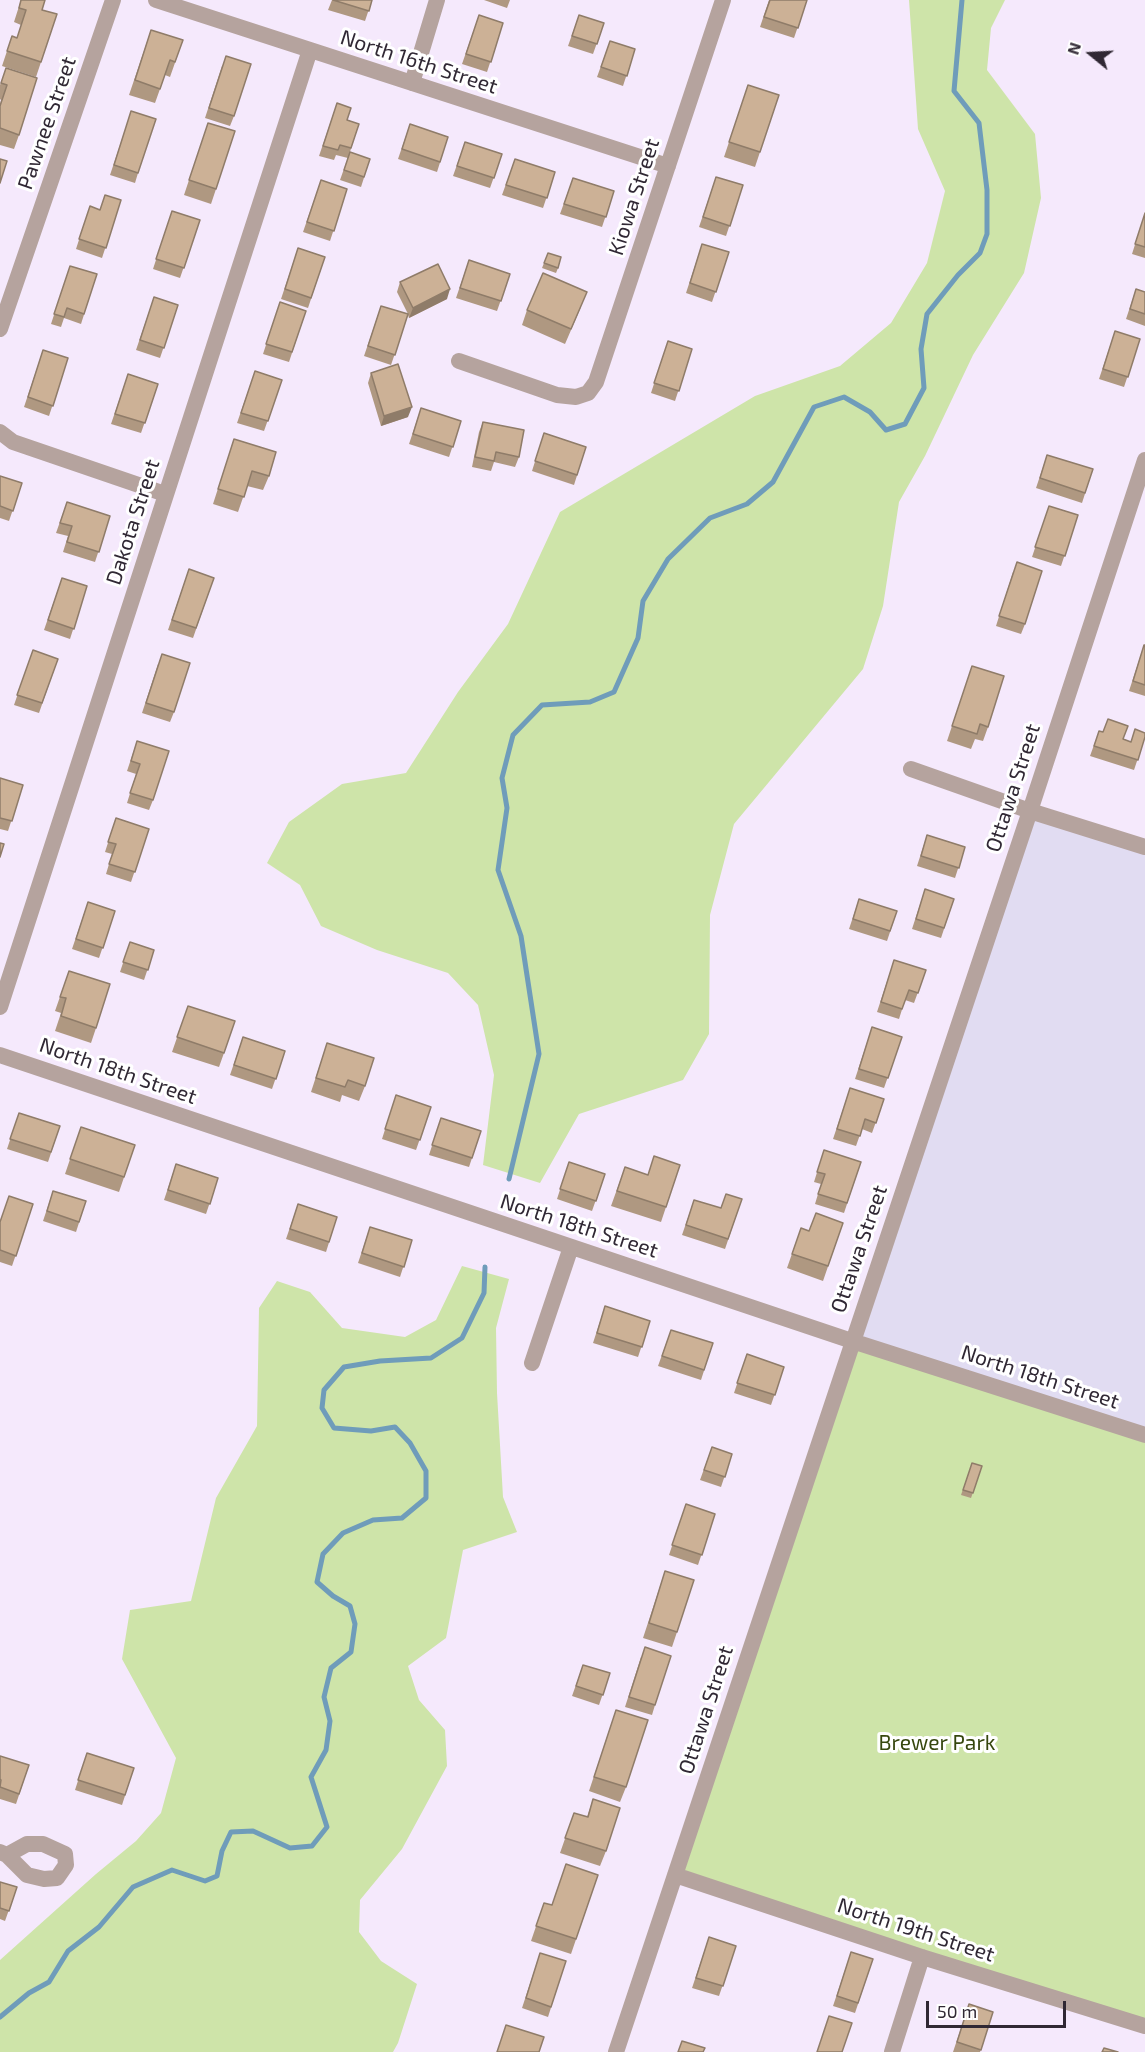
<!DOCTYPE html>
<style>
body{margin:0}
#map{position:relative;width:1145px;height:2052px;overflow:hidden;background:#f5e9fc;font-family:"Exo 2",sans-serif}
canvas{display:block}
.north{position:absolute;left:1061px;top:24px;width:60px;height:60px;-webkit-text-stroke:4px #fff;paint-order:stroke;rotate:288deg;font-size:16px;font-weight:700;line-height:24px;text-align:center;color:#302834}
.north::after{content:'';display:block;margin:auto;width:21px;height:27px;background:#302834;clip-path:polygon(50% 0,100% 100%,50% 72%,0 100%)}
.scale{position:absolute;left:926px;top:2001px;width:140px;height:27px;box-sizing:border-box;border:3px solid #302834;border-top:0;padding-left:8px;font-size:18px;line-height:21px;white-space:nowrap;color:#302834;-webkit-text-stroke:4px #fff;paint-order:stroke}
</style>
<div id="map">
<canvas width="1145" height="2052"></canvas>
<div class="north">N</div>
<div class="scale">50 m</div>
</div>
<script>
const ctx = document.querySelector('canvas').getContext('2d');
ctx.lineJoin = 'round';
function fill(path, color) { ctx.fillStyle = color; ctx.fill(path, 'evenodd'); }
const poly = rows => new Path2D(rows.map(r => 'M' + r).join(''));
function trace(path, color, width, dash) { ctx.strokeStyle = color; ctx.lineWidth = width; ctx.lineCap = dash ? 'butt' : 'round'; ctx.setLineDash(dash || []); ctx.stroke(path); }
function write(font, color, halo, rows, align = 'center') {
  ctx.font = font + ' "Exo 2",sans-serif'; ctx.lineWidth = 6; ctx.setLineDash([]); ctx.textBaseline = 'middle'; ctx.strokeStyle = halo; ctx.fillStyle = color; for (const [text, x, y, turn = 0] of rows) {
    ctx.save(); ctx.translate(x, y); ctx.rotate((+turn || 0) * Math.PI / 180); ctx.textAlign = isNaN(turn) ? turn : align; if (halo) ctx.strokeText(text, 0, 0); ctx.fillText(text, 0, 0); ctx.restore();
  }
}
fill(poly([
 [1030,811,1145,848,1145,1435,852,1341]
]), '#e1dcf2');
fill(poly([
 [909,0,1005,0,991,28,987,70,1035,134,1041,198,1024,273,973,355,925,456,899,502,883,606,863,669,734,824,710,915,709,1034,683,1080,579,1114,540,1183,483,1165,494,1075,478,1005,448,973,377,950,321,926,300,885,267,863,289,822,342,784,406,773,458,692,508,624,560,512,755,396,840,366,891,323,927,263,945,191,918,129],
 [462,1266,509,1279,496,1328,497,1393,503,1497,517,1532,463,1550,446,1638,408,1666,419,1700,445,1730,447,1766,402,1849,360,1900,359,1932,381,1961,417,1984,398,2043,393,2052,0,2052,0,1960,96,1874,136,1841,161,1813,176,1758,122,1659,130,1610,191,1601,216,1498,257,1426,259,1308,277,1281,310,1292,342,1328,405,1337,436,1320],
 [852,1341,1145,1435,1145,2026,675,1875]
]), '#cee4a9');
trace(poly([
 [509,1179,539,1054,521,936,498,870,507,808,502,778,513,735,542,705,590,702,614,692,638,638,643,601,668,559,710,518,747,504,773,482,814,407,844,397,870,412,886,430,905,424,924,388,921,349,927,314,958,275,980,253,987,234,987,190,979,123,954,91,962,0],
 [0,2017,29,1993,49,1982,68,1951,99,1927,133,1887,172,1870,205,1881,217,1876,222,1851,231,1832,253,1831,290,1848,312,1846,327,1827,311,1777,326,1750,330,1721,324,1697,331,1668,351,1652,355,1624,350,1606,333,1596,317,1582,323,1554,343,1533,373,1520,402,1518,426,1498,426,1471,410,1443,395,1427,371,1431,334,1428,322,1408,324,1390,344,1367,380,1361,431,1358,462,1338,484,1293,485,1267]
]), '#6f9cba', 5);
trace(poly([
 [156,0,668,166],
 [412,83,437,0],
 [0,329,113,0],
 [459,361,557,395,576,397,588,393,596,382,723,0],
 [0,432,13,442,165,494],
 [911,769,1030,811,1145,847],
 [0,1007,310,50],
 [0,1055,852,1341,1145,1435],
 [532,1363,571,1247],
 [0,1852,7,1855,27,1875,44,1879,57,1878,66,1865,65,1854,43,1844,27,1844,7,1855],
 [675,1875,922,1957,1145,2026],
 [616,2052,1030,811,1145,460],
 [892,2052,922,1957]
]), '#b5a39e', 16);
fill(poly([
 [21,0,45,0,42,10,41,62,36,77,2,66,12,36,17,38,21,25,14,22],
 [332,0,372,0,365,21,328,10],
 [484,0,510,0,507,8],
 [769,0,807,0,794,38,760,27],
 [479,15,503,23,487,72,462,64],
 [579,15,604,23,593,54,568,46],
 [151,30,183,40,170,77,165,75,155,103,129,95],
 [610,41,635,49,623,86,597,77],
 [222,66,234,116,230,126,205,118],
 [6,68,19,135,14,149,0,145,0,104,1,100,0,99,0,85],
 [748,85,760,152,755,167,724,157],
 [337,103,347,120,359,124,348,158,336,155,334,160,319,156],
 [128,121,138,173,135,183,110,175],
 [208,123,216,189,211,204,184,195],
 [410,124,448,137,437,172,398,159],
 [465,142,502,154,490,188,453,176],
 [350,152,370,159,361,187,340,180],
 [515,159,555,172,543,208,502,195],
 [716,177,743,185,726,236,699,227],
 [573,178,614,191,602,227,560,214],
 [321,180,347,189,330,241,303,232],
 [121,200,102,258,76,249,90,206,100,210],
 [172,211,200,220,180,278,153,269],
 [1145,213,1145,258,1132,254],
 [702,244,729,252,712,302,686,293],
 [298,248,325,257,308,308,281,299],
 [548,253,558,268,556,273,542,268],
 [469,260,510,274,497,311,456,298],
 [70,266,97,274,81,324,64,318,61,327,51,324],
 [400,282,447,299,409,318,408,315,391,365,364,356,381,306,408,314,397,292],
 [1136,289,1145,292,1145,326,1126,319],
 [154,297,178,305,160,358,136,350],
 [280,302,306,311,289,362,263,354],
 [581,307,565,344,522,325,527,310],
 [1115,331,1140,339,1124,387,1099,379],
 [668,341,692,349,675,401,651,393],
 [43,350,68,358,49,416,24,407],
 [255,371,282,380,264,431,237,423],
 [371,373,408,417,381,426,368,383],
 [128,374,158,384,141,433,111,424],
 [421,408,461,421,449,457,409,444],
 [483,422,519,457,515,467,494,462,491,471,472,467,479,432],
 [544,433,586,447,574,485,532,471],
 [234,439,269,476,263,490,247,486,238,512,213,504],
 [1047,455,1093,469,1082,503,1036,488],
 [0,476,22,483,9,521,0,518],
 [67,502,110,516,95,562,63,552,68,536,56,533],
 [1049,506,1078,515,1061,566,1032,557],
 [189,569,214,578,193,638,168,630],
 [1013,572,1025,624,1021,634,996,626],
 [62,578,87,586,70,639,44,630],
 [1144,645,1145,645,1145,696,1129,691],
 [33,650,58,659,39,713,14,705],
 [158,664,174,712,170,722,142,713],
 [972,666,988,727,983,741,975,739,971,749,947,741],
 [1099,731,1131,742,1145,737,1134,770,1090,756],
 [137,741,153,800,149,810,127,803,136,774,127,771],
 [0,778,23,785,8,831,0,829],
 [116,818,149,829,131,882,106,874,112,854,105,852],
 [927,835,965,847,955,878,917,866],
 [925,889,954,899,941,938,912,929],
 [859,899,897,911,887,941,849,929],
 [88,902,115,911,99,958,72,949],
 [130,942,154,950,144,980,120,972],
 [894,960,926,970,914,1003,905,1000,899,1019,877,1012],
 [69,971,96,1028,91,1043,55,1031,61,1013,55,1011],
 [188,1006,224,1053,219,1067,172,1052],
 [872,1027,902,1037,884,1088,855,1079],
 [243,1037,285,1051,272,1089,230,1075],
 [327,1043,365,1086,359,1101,342,1095,340,1102,311,1092],
 [850,1088,884,1099,872,1133,862,1129,856,1146,833,1139],
 [396,1095,431,1107,416,1150,382,1139],
 [19,1113,60,1126,48,1162,7,1149],
 [441,1118,481,1131,469,1167,429,1155],
 [81,1127,135,1145,119,1192,65,1174],
 [824,1150,861,1162,844,1213,815,1204,821,1184,814,1182],
 [654,1156,666,1207,661,1222,611,1206,625,1167,648,1175],
 [569,1162,605,1174,592,1211,557,1199],
 [176,1164,218,1178,206,1214,164,1200],
 [53,1191,86,1201,76,1232,43,1221],
 [742,1199,725,1249,682,1235,694,1200,720,1208],
 [33,1204,12,1266,0,1262,0,1222],
 [298,1204,337,1217,326,1252,286,1239],
 [843,1223,823,1281,787,1268,801,1228,809,1231],
 [370,1227,412,1240,400,1277,358,1263],
 [605,1306,650,1321,638,1357,593,1343],
 [671,1330,713,1343,701,1380,658,1366],
 [747,1354,784,1367,771,1405,734,1393],
 [712,1447,732,1454,721,1487,700,1480],
 [972,1463,982,1466,971,1498,961,1495],
 [686,1504,715,1514,698,1565,669,1555],
 [665,1571,677,1632,672,1647,643,1638],
 [641,1657,655,1705,652,1715,625,1707],
 [583,1665,610,1673,599,1705,572,1696],
 [616,1710,626,1787,620,1802,589,1791],
 [87,1753,134,1768,122,1805,75,1790],
 [0,1756,29,1765,16,1804,0,1799],
 [593,1799,606,1851,600,1866,560,1853,574,1813,587,1817],
 [598,1875,571,1954,531,1941,544,1903,552,1905],
 [0,1882,17,1887,5,1921,0,1919],
 [709,1937,736,1946,719,1996,692,1988],
 [851,1952,873,1959,855,2013,833,2006],
 [540,1953,566,1961,548,2017,522,2008],
 [969,2004,993,2012,980,2052,953,2052]
]), '#af9881');
fill(poly([
 [450,289,447,299,409,318,413,308],
 [412,407,408,417,381,426,384,416]
]), '#8f7c69');
const building = poly([
 [21,0,45,0,42,10,57,14,41,62,7,51,12,36,17,38,26,10,19,8,21,0],
 [333,0,372,0,369,11,333,0],
 [770,0,807,0,798,28,764,17,770,0],
 [479,15,503,23,491,62,466,54,479,15],
 [579,15,604,23,597,44,572,36,579,15],
 [151,30,183,40,175,62,170,60,160,89,135,80,151,30],
 [610,41,635,49,627,76,601,67,610,41],
 [226,56,251,64,234,116,209,108,226,56],
 [6,68,37,78,19,135,0,128,0,106,7,85,1,83,6,68],
 [748,85,779,95,760,152,729,142,748,85],
 [337,103,351,108,347,120,359,124,351,148,340,145,338,150,323,146,337,103],
 [131,111,156,119,138,173,114,165,131,111],
 [208,123,235,131,216,189,189,180,208,123],
 [410,124,448,137,440,162,402,149,410,124],
 [465,142,502,154,494,178,457,166,465,142],
 [350,152,370,159,364,177,344,170,350,152],
 [0,159,7,161,0,183,0,159],
 [515,159,555,172,547,198,506,185,515,159],
 [716,177,743,185,730,226,703,217,716,177],
 [573,178,614,191,606,217,564,204,573,178],
 [321,180,347,189,334,231,307,222,321,180],
 [105,195,121,200,106,248,79,239,90,206,100,210,105,195],
 [172,211,200,220,184,268,156,259,172,211],
 [1145,213,1145,247,1135,244,1145,213],
 [702,244,729,252,716,292,690,283,702,244],
 [298,248,325,257,311,298,285,289,298,248],
 [548,253,561,257,558,268,544,263,548,253],
 [469,260,510,274,501,301,460,288,469,260],
 [438,264,450,289,413,308,400,282,438,264],
 [70,266,97,274,84,314,67,308,64,317,54,314,70,266],
 [543,273,587,292,571,329,527,310,543,273],
 [1136,289,1145,292,1145,314,1130,309,1136,289],
 [154,297,178,305,164,348,140,340,154,297],
 [280,302,306,311,292,352,266,344,280,302],
 [381,306,408,314,395,355,368,346,381,306],
 [1115,331,1140,339,1128,377,1103,369,1115,331],
 [668,341,692,349,679,391,654,383,668,341],
 [43,350,68,358,53,406,28,397,43,350],
 [398,364,412,407,384,416,371,373,398,364],
 [255,371,282,380,268,421,241,413,255,371],
 [128,374,158,384,145,423,115,414,128,374],
 [421,408,461,421,453,447,413,434,421,408],
 [483,422,524,430,519,457,496,452,494,461,475,457,483,422],
 [544,433,586,447,577,475,535,461,544,433],
 [234,439,276,452,269,476,252,471,244,497,218,489,234,439],
 [1047,455,1093,469,1085,493,1040,478,1047,455],
 [0,476,22,483,13,511,0,506,0,476],
 [67,502,110,516,99,552,67,542,72,526,60,523,67,502],
 [1049,506,1078,515,1065,556,1035,547,1049,506],
 [1017,562,1042,571,1025,624,999,616,1017,562],
 [189,569,214,578,196,628,172,620,189,569],
 [62,578,87,586,74,629,48,620,62,578],
 [1144,645,1145,645,1145,685,1133,681,1144,645],
 [33,650,58,659,42,703,17,695,33,650],
 [162,654,190,663,174,712,146,703,162,654],
 [972,666,1004,676,988,727,980,724,977,734,952,726,972,666],
 [1108,719,1128,726,1123,739,1131,742,1135,729,1145,733,1145,737,1138,760,1094,746,1099,731,1103,732,1108,719],
 [137,741,169,751,153,800,130,793,140,764,131,761,137,741],
 [0,778,23,785,12,821,0,818,0,778],
 [116,818,149,829,135,872,109,864,116,844,108,842,116,818],
 [927,835,965,847,959,868,921,856,927,835],
 [0,843,4,844,0,857,0,843],
 [925,889,954,899,944,928,916,919,925,889],
 [859,899,897,911,890,931,853,919,859,899],
 [88,902,115,911,103,948,76,939,88,902],
 [130,942,154,950,148,970,123,962,130,942],
 [894,960,926,970,918,993,909,990,902,1009,881,1002,894,960],
 [69,971,110,984,96,1028,61,1016,66,998,60,997,69,971],
 [188,1006,235,1021,224,1053,177,1037,188,1006],
 [872,1027,902,1037,888,1078,859,1069,872,1027],
 [243,1037,285,1051,276,1079,234,1065,243,1037],
 [327,1043,374,1058,365,1086,348,1080,345,1087,316,1078,327,1043],
 [850,1088,884,1099,876,1123,865,1119,860,1136,837,1129,850,1088],
 [396,1095,431,1107,420,1140,385,1129,396,1095],
 [19,1113,60,1126,51,1152,10,1139,19,1113],
 [441,1118,481,1131,472,1158,432,1145,441,1118],
 [81,1127,135,1145,124,1177,70,1159,81,1127],
 [824,1150,861,1162,847,1203,818,1194,825,1174,817,1172,824,1150],
 [654,1156,680,1165,666,1207,617,1191,625,1167,648,1175,654,1156],
 [569,1162,605,1174,596,1201,560,1189,569,1162],
 [176,1164,218,1178,210,1204,168,1190,176,1164],
 [53,1191,86,1201,79,1222,47,1211,53,1191],
 [726,1194,742,1199,728,1239,686,1225,694,1200,721,1208,726,1194],
 [9,1196,33,1204,16,1256,0,1250,0,1222,9,1196],
 [298,1204,337,1217,329,1242,290,1229,298,1204],
 [816,1213,843,1223,828,1266,792,1254,801,1228,809,1231,816,1213],
 [370,1227,412,1240,404,1267,362,1253,370,1227],
 [605,1306,650,1321,642,1347,597,1333,605,1306],
 [671,1330,713,1343,704,1370,662,1356,671,1330],
 [747,1354,784,1367,775,1395,737,1383,747,1354],
 [712,1447,732,1454,725,1477,704,1470,712,1447],
 [972,1463,982,1466,973,1493,963,1490,972,1463],
 [686,1504,715,1514,702,1555,672,1545,686,1504],
 [665,1571,694,1580,677,1632,649,1623,665,1571],
 [645,1647,671,1656,655,1705,629,1697,645,1647],
 [583,1665,610,1673,603,1695,576,1686,583,1665],
 [616,1710,648,1720,626,1787,594,1777,616,1710],
 [87,1753,134,1768,125,1795,78,1780,87,1753],
 [0,1756,29,1765,19,1794,0,1787,1,1780,0,1779,0,1756],
 [593,1799,620,1808,606,1851,565,1838,574,1813,588,1817,593,1799],
 [566,1864,598,1875,576,1939,536,1926,544,1903,552,1905,566,1864],
 [0,1882,17,1887,9,1911,0,1908,0,1882],
 [709,1937,736,1946,723,1986,696,1978,709,1937],
 [851,1952,873,1959,858,2003,837,1996,851,1952],
 [540,1953,566,1961,551,2007,526,1998,540,1953],
 [969,2004,993,2012,981,2050,957,2042,969,2004],
 [829,2016,852,2023,842,2052,817,2052,829,2016],
 [506,2025,544,2037,539,2052,497,2052,506,2025],
 [682,2041,705,2048,703,2052,678,2052,682,2041],
 [1104,2048,1118,2052,1102,2052,1104,2048]
]);
fill(building, '#ccb196');
trace(building, '#8f7c69', 1.5);
write('21px', '#302834', '#fff', [
 ["North 16th Street",419,62,18],
 ["Pawnee Street",47,123,-71],
 ["Kiowa Street",634,197,-72],
 ["Dakota Street",133,522,-72],
 ["Ottawa Street",1013,788,-72],
 ["North 18th Street",118,1071,19],
 ["North 18th Street",579,1226,18],
 ["Ottawa Street",859,1249,-71],
 ["North 18th Street",1040,1377,18],
 ["Ottawa Street",706,1710,-72],
 ["North 19th Street",916,1930,18]
]);
write('21px', '#36470e', '#fff', [
 ["Brewer Park",937,1743]
]);
</script>
